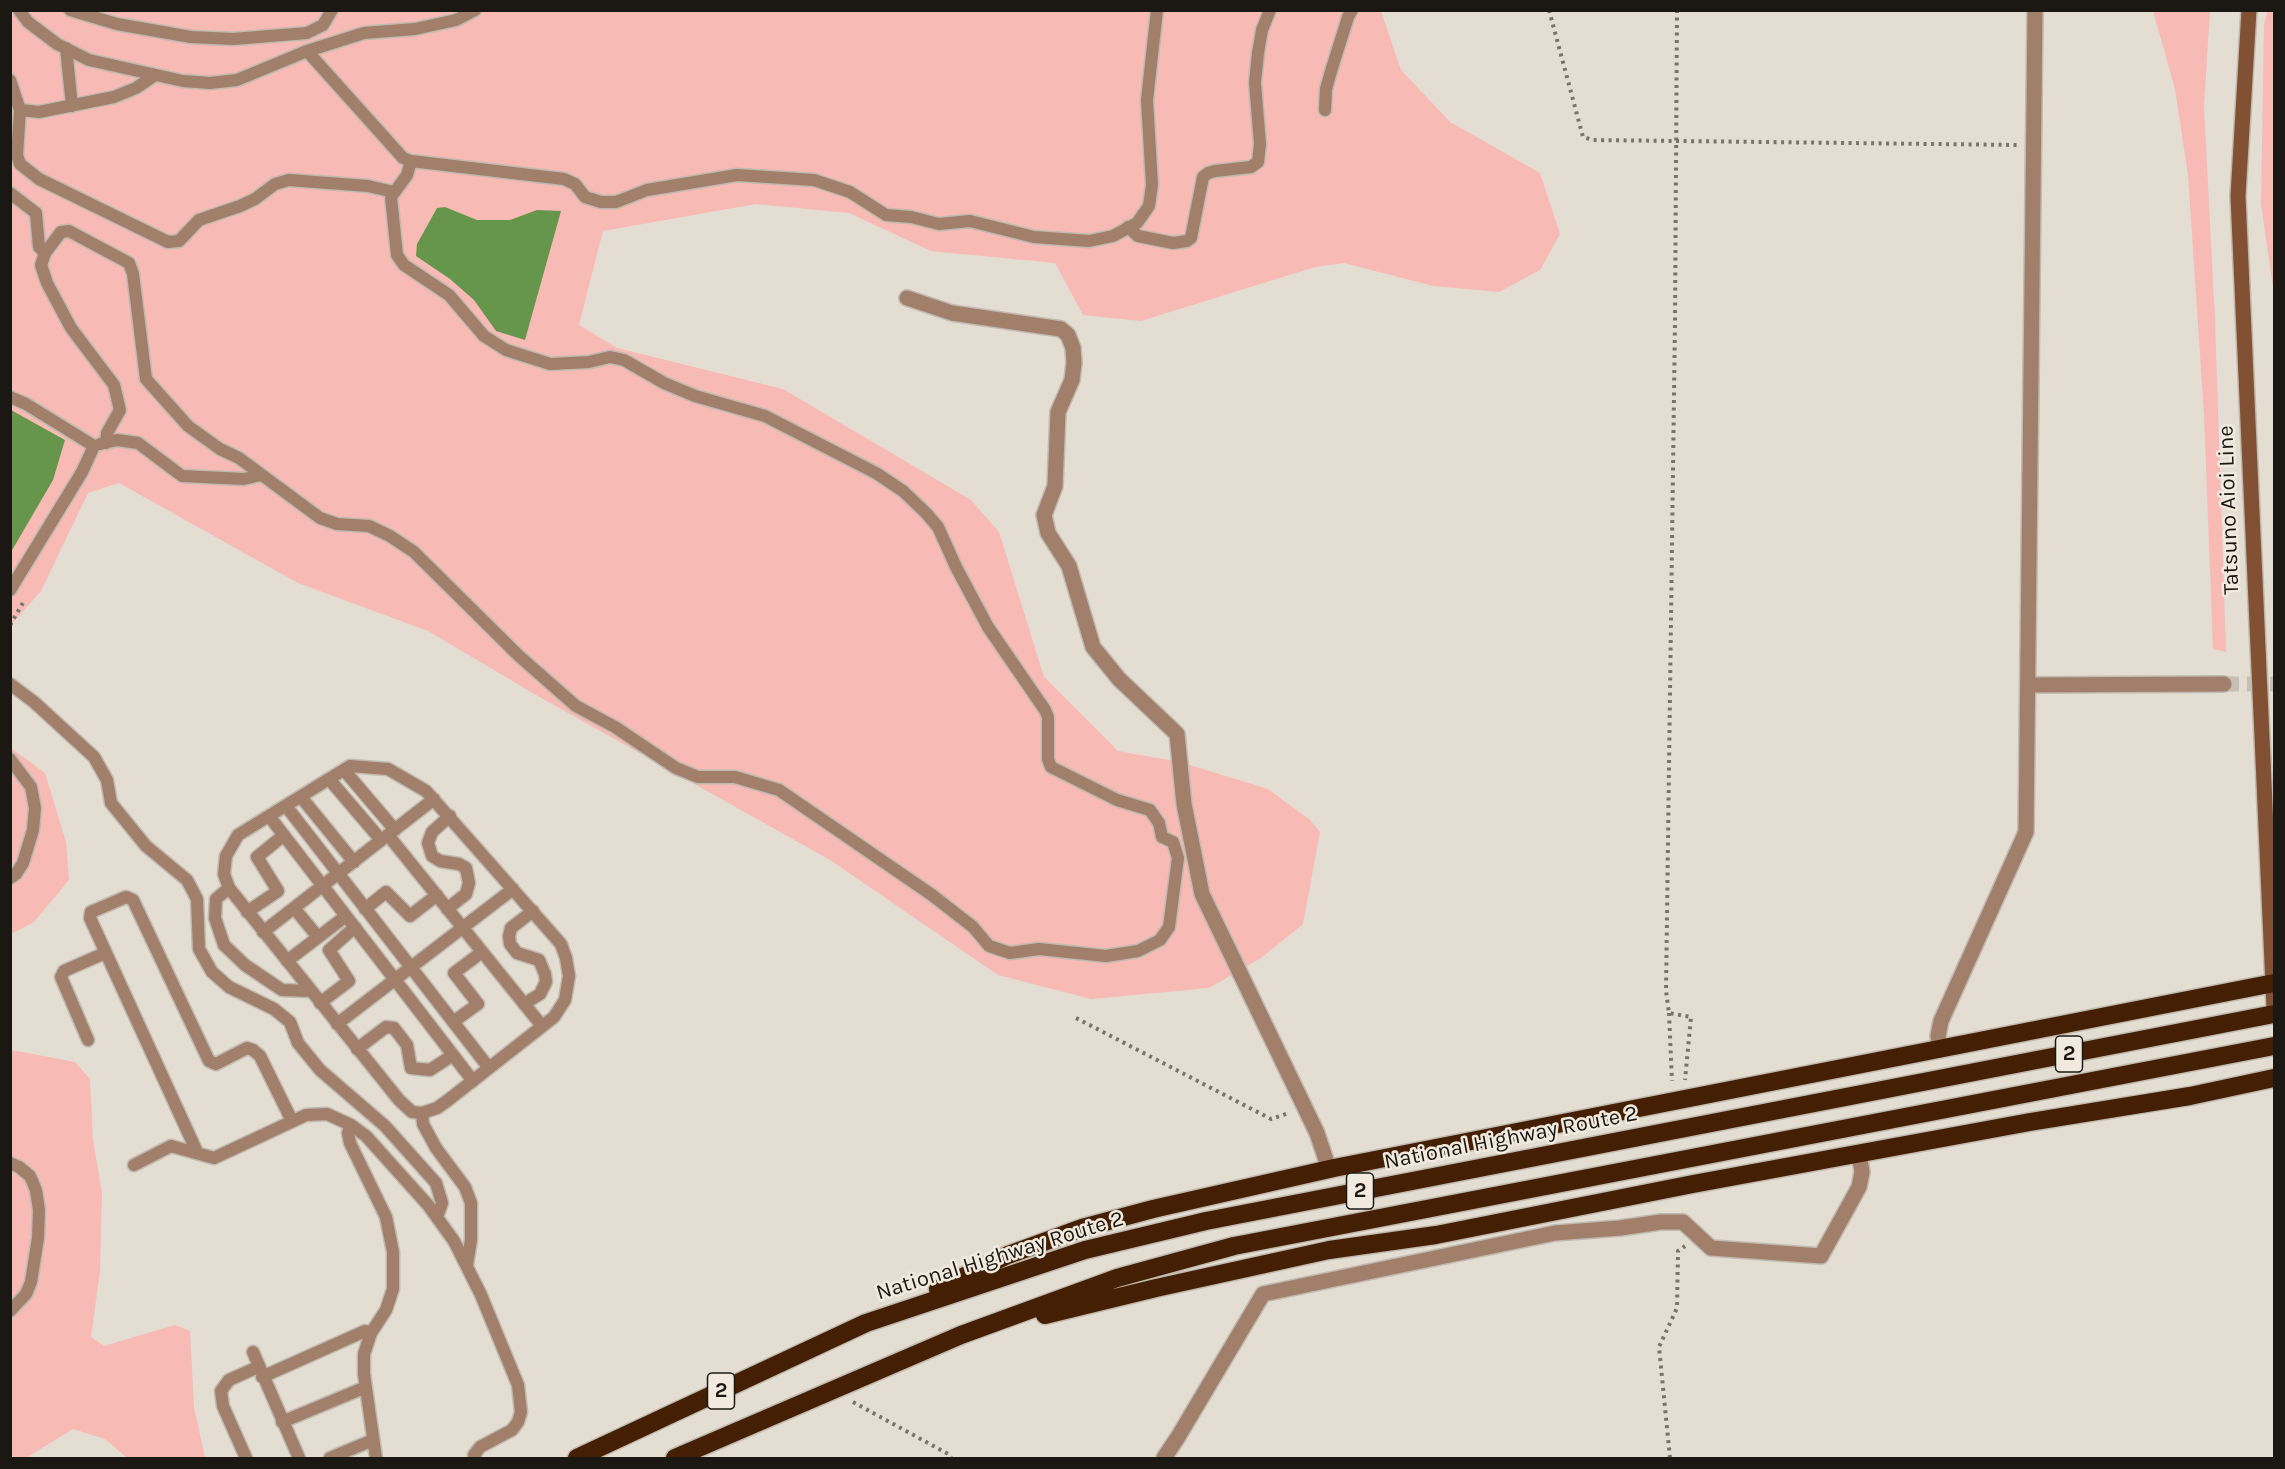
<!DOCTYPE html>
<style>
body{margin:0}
#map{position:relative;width:2285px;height:1469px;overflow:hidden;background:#e4ddd2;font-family:Karla,sans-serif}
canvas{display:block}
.frame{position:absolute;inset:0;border:12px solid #1b1814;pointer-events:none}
</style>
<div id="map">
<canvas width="2285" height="1469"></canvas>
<div class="frame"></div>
</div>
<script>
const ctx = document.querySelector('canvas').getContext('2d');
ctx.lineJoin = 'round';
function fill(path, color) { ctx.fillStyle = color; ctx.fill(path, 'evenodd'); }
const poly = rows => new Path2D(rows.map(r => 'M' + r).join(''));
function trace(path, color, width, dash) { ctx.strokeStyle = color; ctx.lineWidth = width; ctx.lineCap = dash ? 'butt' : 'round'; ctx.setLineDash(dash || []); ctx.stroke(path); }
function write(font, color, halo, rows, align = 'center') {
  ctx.font = font + ' Karla,sans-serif'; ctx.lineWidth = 5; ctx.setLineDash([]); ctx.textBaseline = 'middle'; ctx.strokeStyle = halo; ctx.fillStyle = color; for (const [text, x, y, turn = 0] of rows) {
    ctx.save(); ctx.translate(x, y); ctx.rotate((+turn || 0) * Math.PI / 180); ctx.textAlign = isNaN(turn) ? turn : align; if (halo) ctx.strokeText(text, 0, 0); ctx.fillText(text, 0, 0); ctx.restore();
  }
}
fill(poly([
 [2268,10,2274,11,2274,294,2261,204,2264,24],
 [11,11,1381,11,1401,70,1450,122,1540,173,1560,234,1540,270,1499,292,1433,286,1344,263,1315,267,1141,321,1083,315,1055,263,931,251,849,213,756,204,603,231,579,325,617,348,783,389,971,500,999,532,1044,677,1118,751,1180,762,1268,789,1310,820,1320,832,1303,924,1261,958,1209,988,1091,999,998,975,830,860,536,695,428,631,298,583,119,483,88,493,41,591,11,625],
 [2153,11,2210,11,2204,106,2215,320,2226,652,2213,649,2204,414,2188,175,2175,89],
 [11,748,45,773,66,842,69,880,34,922,11,934],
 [11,1050,75,1062,90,1079,93,1140,102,1193,100,1271,91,1337,104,1346,175,1325,190,1331,194,1407,205,1458,127,1458,105,1439,73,1429,26,1458,11,1458]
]), '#f8bab4');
fill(poly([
 [445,207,477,220,510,220,537,210,561,211,525,340,496,331,474,300,450,279,416,256,417,244,437,208],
 [11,410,65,440,53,480,11,552]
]), '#66964c');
trace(poly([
 [2224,684,2274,684]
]), '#c6bfb6', 15, [15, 8]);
const lane = poly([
 [19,10,28,22,57,44,89,60,183,81,210,83,237,80,307,51,364,33,415,29,456,20,475,10],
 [70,10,117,24,191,37,233,39,307,33,323,25,332,10],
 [66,48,72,106],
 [307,51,403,158,411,161,564,179,575,184,585,197,601,202,616,202,647,190,737,175,814,180,850,192,886,215,911,217,939,224,970,221,1034,237,1089,241,1113,236,1137,223,1149,206,1152,185,1147,100,1157,10],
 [10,80,20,110,17,155,20,164,39,179,168,242,179,241,199,220,240,206,255,199,275,184,289,180,368,186,394,192],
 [20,110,39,112,114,97,136,88,155,75],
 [1325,110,1326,89,1332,68,1348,17,1352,10],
 [10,193,36,213,39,247,45,253],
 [1128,227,1138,236,1173,243,1187,241,1191,238,1203,177,1208,173,1215,171,1251,167,1258,162,1260,144,1255,83,1258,53,1262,30,1270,10],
 [10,397,26,404,94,446,82,472,10,590],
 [106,443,107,433,120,410,114,385,71,328,47,283,41,265,45,253,61,232,69,231,129,263,133,274,146,379,188,426,220,449,239,458,320,518,337,524,369,526,390,536,414,552,519,656,576,706,615,727,676,768,698,777,735,777,779,790,932,895,973,927,989,946,1010,953,1039,949,1106,956,1138,951,1160,940,1169,927,1178,858,1173,842,1162,837,1159,823,1150,810,1117,800,1051,767,1048,759,1048,717,1045,710,988,627,956,567,938,527,926,513,903,491,876,473,765,416,695,396,664,383,624,360,610,357,589,362,550,364,506,350,484,336,449,295,404,265,397,255,391,197,407,175,411,161],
 [100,444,117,440,138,443,182,476,244,479,261,475],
 [10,684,34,702,94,757,107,780,111,803,146,846,187,880,197,899,199,949,212,972,229,987,274,1009,290,1022,298,1043,320,1070,385,1126,436,1183,442,1203,437,1217],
 [10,759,31,787,35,808,33,830,23,863,16,874,10,878],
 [350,766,388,769,426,791,561,944,566,958,569,976,565,1000,554,1017,447,1101,437,1108,422,1113,412,1112,399,1100,229,888,224,874,226,856,238,835,350,766],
 [344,770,395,830],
 [329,779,381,840],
 [301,797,354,862],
 [286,806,489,1068],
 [269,816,473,1081],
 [388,835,542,1026],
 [229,888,216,899,215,918,224,945,245,965,282,990,311,991],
 [294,908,318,937],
 [365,909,386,892,410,916,437,895],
 [447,909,466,894,469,883,466,868,459,864,440,861,432,856,428,843,432,832,450,816],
 [247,912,278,891,257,857,284,835],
 [263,932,434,799],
 [287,961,346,916],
 [320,1003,349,981,329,950,355,927],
 [524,1004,540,994,546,982,545,974,539,960,517,953,510,944,509,936,511,928,533,911],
 [453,1022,478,1004,454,973,482,952],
 [337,1024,513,889],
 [88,1040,61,977,64,971,105,953],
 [357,1049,386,1027,394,1028,407,1045,411,1068,430,1070,453,1055],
 [422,1113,423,1124,436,1148,465,1187,471,1203,471,1240,467,1265],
 [351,1125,348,1133,350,1143,386,1217,393,1252,393,1289,386,1310,371,1333,364,1354,364,1374,376,1458],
 [197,1152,90,918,91,912,126,897,133,900,209,1061,216,1064,247,1048,253,1050,260,1056,292,1121],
 [10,1163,19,1167,30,1176,36,1190,39,1210,38,1238,31,1282,26,1294,10,1311],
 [134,1165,171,1146,214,1158,306,1115,327,1114,351,1125,366,1136,428,1205,454,1241,481,1295,518,1385,521,1412,518,1422,512,1430,480,1447,474,1455,475,1458],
 [253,1352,299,1458],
 [262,1377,365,1331,371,1333],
 [282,1422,366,1387],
 [246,1458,223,1406,221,1391,229,1380,258,1367],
 [330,1458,373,1440]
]);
const street = poly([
 [907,298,952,313,1061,329,1068,335,1073,348,1074,363,1072,380,1058,412,1055,486,1044,515,1048,533,1069,566,1093,647,1119,679,1177,734,1184,804,1202,894,1317,1133,1329,1169],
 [2028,685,2224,684],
 [1940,1048,1938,1036,1941,1021,2026,832,2035,10],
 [1164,1458,1178,1437,1263,1294,1555,1233,1620,1228,1661,1222,1683,1222,1711,1248,1821,1256,1859,1187,1862,1172,1859,1153]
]);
const secondary = poly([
 [2249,10,2238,196,2274,1008]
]);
const highway = poly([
 [938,1289,1008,1255,1082,1228,1153,1209,1334,1168,2274,983],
 [1045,1315,1156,1288,1329,1250,1436,1235,1693,1184,2030,1122,2190,1096,2274,1078],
 [577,1458,866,1323,1085,1250,1206,1221,2274,1014],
 [675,1458,961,1335,1117,1278,1234,1246,2274,1046]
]);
trace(lane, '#c0bab0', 15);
trace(street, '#c0bab0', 18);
trace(secondary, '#c0bab0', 18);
trace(highway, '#c0bab0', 21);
trace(poly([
 [1549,10,1583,137,1593,140,2018,145],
 [1677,10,1675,321,1666,991,1669,1013,1691,1017,1685,1080],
 [10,625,24,601],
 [1669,1013,1672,1081],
 [1076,1018,1271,1119,1289,1113],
 [853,1402,950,1455,951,1458],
 [1670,1458,1659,1347,1677,1308,1678,1251,1685,1246]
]), '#78746c', 4, [3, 4.5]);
trace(lane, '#a27f6b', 12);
trace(street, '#a27f6b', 15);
trace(secondary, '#825133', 15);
trace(highway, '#451f03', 18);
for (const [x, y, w] of [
 [2069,1054,27],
 [1360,1191,27],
 [721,1391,27]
]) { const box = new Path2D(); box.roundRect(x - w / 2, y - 18, w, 36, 4.5); ctx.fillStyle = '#f2eadf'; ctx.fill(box); trace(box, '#1b1814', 1.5); }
write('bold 21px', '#1b1814', null, [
 ["2",2069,1054],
 ["2",1360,1191],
 ["2",721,1391]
]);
write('22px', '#1b1814', '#f2eadf', [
 ["Tatsuno Aioi Line",2229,510,-92],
 ["National Highway Route 2",1511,1138,-11],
 ["National Highway Route 2",1000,1256,-17]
]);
</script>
